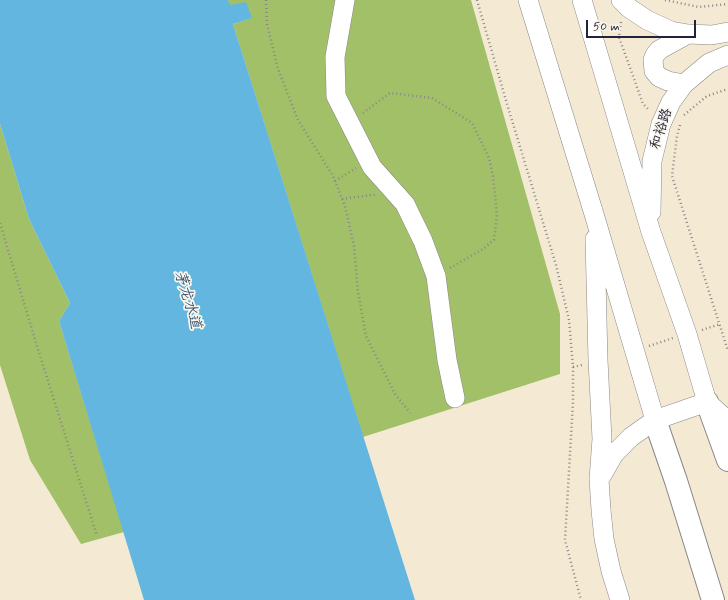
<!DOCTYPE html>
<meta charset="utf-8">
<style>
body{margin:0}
#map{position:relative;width:728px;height:600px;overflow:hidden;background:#f4ead3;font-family:Mynerve,sans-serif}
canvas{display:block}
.scale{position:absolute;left:586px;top:20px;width:110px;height:18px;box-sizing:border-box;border:2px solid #22223b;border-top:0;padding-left:5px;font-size:12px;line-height:14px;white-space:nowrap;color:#22223b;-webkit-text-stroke:3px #fbf7ec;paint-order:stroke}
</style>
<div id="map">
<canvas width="728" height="600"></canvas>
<div class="scale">50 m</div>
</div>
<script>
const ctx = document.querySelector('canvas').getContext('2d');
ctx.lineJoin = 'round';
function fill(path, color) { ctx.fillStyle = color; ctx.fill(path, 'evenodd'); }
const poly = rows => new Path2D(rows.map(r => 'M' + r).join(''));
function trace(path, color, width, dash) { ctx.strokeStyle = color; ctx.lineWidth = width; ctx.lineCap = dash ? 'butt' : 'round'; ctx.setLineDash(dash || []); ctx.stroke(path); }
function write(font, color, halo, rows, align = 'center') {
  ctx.font = font + ' Mynerve,"LXGW WenKai TC",sans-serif'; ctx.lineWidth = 3.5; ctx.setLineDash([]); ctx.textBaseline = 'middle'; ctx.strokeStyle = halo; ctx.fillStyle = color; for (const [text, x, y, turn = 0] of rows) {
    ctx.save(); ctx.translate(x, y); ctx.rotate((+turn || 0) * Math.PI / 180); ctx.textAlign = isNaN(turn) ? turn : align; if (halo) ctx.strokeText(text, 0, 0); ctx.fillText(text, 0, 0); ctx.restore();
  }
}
fill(poly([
 [228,0,471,0,560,314,560,374,363,437,233,24,251,18,229,5],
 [0,124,29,219,70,303,59,321,124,532,81,544,30,460,0,365]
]), '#a1c068');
fill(poly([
 [0,0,228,0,230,5,246,2,252,18,233,24,415,600,144,600,59,321,70,303,29,219,0,124]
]), '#63b6df');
const minor = poly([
 [345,0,335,57,336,96,372,167,405,204,423,241,436,276,447,360,455,398],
 [528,0,594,214,655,420],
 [582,0,651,232,687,334,707,402,728,421],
 [621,0,629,8,647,20,671,31,688,34,712,35,728,32],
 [684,84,668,81,659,77,654,71,653,60,655,55,659,50,688,34],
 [651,212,652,161,661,124,671,102,684,84,709,63,728,55],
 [595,239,598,360,602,439,599,479,601,510,604,539,611,571,620,600],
 [602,475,614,454,631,437,655,420,707,402]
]);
const major = poly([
 [707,402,728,460],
 [655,420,676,481,713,600]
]);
trace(minor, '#8b8687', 20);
trace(major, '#8b8687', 24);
trace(poly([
 [266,0,267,24,278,69,298,120,333,176,345,206,354,246,358,292,366,336,395,394,410,413],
 [477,0,507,104,556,265,569,320,573,367,573,402,565,540,581,600],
 [665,0,699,7,728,4],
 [621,22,619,37,643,104,649,110],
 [363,113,390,93,432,98,472,123,489,158,493,176,497,214,494,240,483,249,450,268],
 [684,115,707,96,728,89],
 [680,125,677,136,672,176,728,351],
 [335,181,356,168],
 [342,199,371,195,375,195],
 [0,223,36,343,97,536],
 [702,330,720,324],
 [649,346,673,338],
 [573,367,582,365]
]), '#8b8687', 2.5, [1, 3]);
trace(minor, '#fff', 19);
trace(major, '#fff', 22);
write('14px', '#22223b', '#fbf7ec', [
 ["和裕路",662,129,-72]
]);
write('italic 15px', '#395674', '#fbf7ec', [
 ["茅龙水道",187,300,73]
]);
</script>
